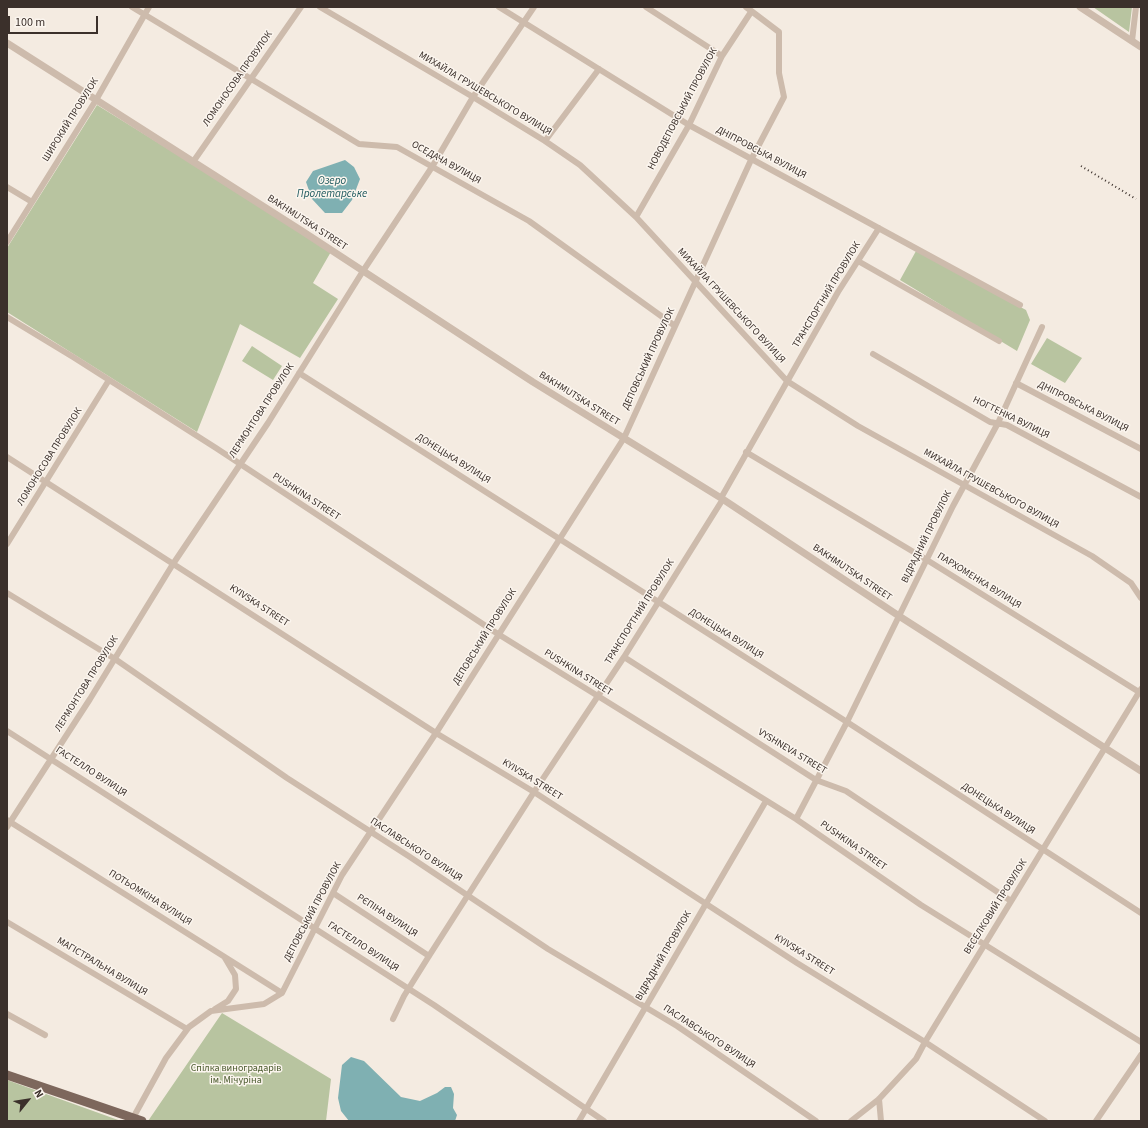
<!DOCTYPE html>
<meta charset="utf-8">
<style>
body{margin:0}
#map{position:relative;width:1148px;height:1128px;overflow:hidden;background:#f4ebe1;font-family:"Source Sans 3",sans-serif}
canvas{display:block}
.frame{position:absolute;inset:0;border:8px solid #3b302b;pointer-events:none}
.north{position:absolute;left:8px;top:1080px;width:40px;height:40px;-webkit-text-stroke:3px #fbf5ee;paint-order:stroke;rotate:60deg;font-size:11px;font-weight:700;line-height:16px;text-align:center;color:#3b302b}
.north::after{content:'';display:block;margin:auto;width:14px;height:18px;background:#3b302b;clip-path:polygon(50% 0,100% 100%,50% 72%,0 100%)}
.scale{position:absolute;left:8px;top:16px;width:90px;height:18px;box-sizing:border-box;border:2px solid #3b302b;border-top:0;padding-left:5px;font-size:12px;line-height:14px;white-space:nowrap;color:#3b302b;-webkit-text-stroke:3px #fbf5ee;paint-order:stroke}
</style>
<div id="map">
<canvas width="1148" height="1128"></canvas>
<div class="frame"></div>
<div class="north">N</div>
<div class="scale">100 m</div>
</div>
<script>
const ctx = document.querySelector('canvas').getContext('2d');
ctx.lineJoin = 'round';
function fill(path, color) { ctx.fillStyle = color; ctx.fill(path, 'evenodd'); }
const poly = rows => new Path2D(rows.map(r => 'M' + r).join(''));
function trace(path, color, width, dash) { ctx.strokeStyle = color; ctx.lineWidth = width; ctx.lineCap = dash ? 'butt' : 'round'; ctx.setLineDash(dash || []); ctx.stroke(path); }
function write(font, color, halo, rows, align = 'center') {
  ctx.font = font + ' "Source Sans 3",sans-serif'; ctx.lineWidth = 3; ctx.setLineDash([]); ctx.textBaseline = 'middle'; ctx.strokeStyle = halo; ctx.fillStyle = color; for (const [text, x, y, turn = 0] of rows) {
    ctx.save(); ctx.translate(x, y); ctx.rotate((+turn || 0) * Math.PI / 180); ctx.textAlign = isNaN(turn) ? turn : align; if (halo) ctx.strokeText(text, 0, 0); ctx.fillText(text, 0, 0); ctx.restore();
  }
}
fill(poly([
 [1093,7,1132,7,1129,32],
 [97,105,332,250,313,283,338,299,300,358,240,324,197,432,7,312,7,248],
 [916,251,1026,310,1030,320,1017,351,900,280],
 [1047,338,1082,358,1065,383,1031,364],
 [252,346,282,366,273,380,242,361],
 [222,1013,331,1079,326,1121,148,1121],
 [7,1080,121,1121,7,1121]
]), '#b8c4a0');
fill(poly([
 [345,160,354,167,360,179,352,200,342,213,325,213,312,199,306,182,313,171],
 [351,1057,364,1061,401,1097,420,1101,437,1093,445,1087,451,1087,454,1094,453,1108,457,1115,455,1121,349,1121,341,1111,338,1098,342,1065]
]), '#7fb0b2');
trace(poly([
 [132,7,359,144,397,147,529,221,675,326],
 [320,7,473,97,545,141,580,165,636,217,787,381,858,426,1092,556,1131,583,1141,598],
 [499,7,689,125,1020,305],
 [646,7,722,56],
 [1132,41,1136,7],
 [545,141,599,69],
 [193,162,301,7],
 [7,187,32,202],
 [636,217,689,125,722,56,751,12],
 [7,242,96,100,149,7],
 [858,261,999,341],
 [7,317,73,357,216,448,498,634,796,819,921,905,1141,1042],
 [873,354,990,422,1007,425,1141,497],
 [299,373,847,722,1141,913],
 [1016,383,1141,449],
 [746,452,927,560,1139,692],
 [7,457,436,733,534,792,797,963,925,1042,1045,1121],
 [721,498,838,292,879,228],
 [7,544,109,380],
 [7,593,115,659,287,778,410,857,548,949,677,1026,816,1121],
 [624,657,816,780,846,791,1011,901],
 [7,731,434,1005,604,1121],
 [796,819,847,722,953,506,998,423,1042,327],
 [7,820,282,993],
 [7,827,90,699,173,564,268,423,363,271,432,167,473,97,534,7],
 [333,893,429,956],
 [7,922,187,1029],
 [215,1009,228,1001,236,989,235,975,225,958],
 [7,1014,45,1035],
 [393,1019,404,996,429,956,534,792,624,657,723,499],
 [879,1099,881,1121],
 [133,1118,166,1058,189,1027,211,1011,264,1004,282,993,342,875,436,733,624,438,751,160,784,97,779,73,779,32,746,7],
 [579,1121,766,801],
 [851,1121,879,1099,916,1059,925,1042,1141,689],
 [1096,1121,1141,1055]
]), '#cdbbac', 6);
trace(poly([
 [1080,7,1141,47],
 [7,43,302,231,533,382,721,498,899,616,1141,771]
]), '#cdbbac', 7);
trace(poly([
 [7,1075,142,1121]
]), '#7d675c', 9);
trace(poly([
 [1081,166,1136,199]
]), '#3b302b', 2, [1, 3]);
write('10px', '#3b302b', '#fbf5ee', [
 ["ЛОМОНОСОВА ПРОВУЛОК",238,79,-55],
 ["МИХАЙЛА ГРУШЕВСЬКОГО ВУЛИЦЯ",485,94,31],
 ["НОВОДЕПОВСЬКИЙ ПРОВУЛОК",683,109,-62],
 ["ШИРОКИЙ ПРОВУЛОК",71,120,-58],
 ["ДНІПРОВСЬКА ВУЛИЦЯ",761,153,28],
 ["ОСЕДАЧА ВУЛИЦЯ",446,163,29],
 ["BAKHMUTSKA STREET",307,223,33],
 ["ТРАНСПОРТНИЙ ПРОВУЛОК",827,295,-59],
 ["МИХАЙЛА ГРУШЕВСЬКОГО ВУЛИЦЯ",731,306,47],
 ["ДЕПОВСЬКИЙ ПРОВУЛОК",649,359,-65],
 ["BAKHMUTSKA STREET",579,399,32],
 ["ДНІПРОВСЬКА ВУЛИЦЯ",1083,407,27],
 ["ЛЕРМОНТОВА ПРОВУЛОК",262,411,-57],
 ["НОГТЕНКА ВУЛИЦЯ",1011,418,26],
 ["ЛОМОНОСОВА ПРОВУЛОК",50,457,-58],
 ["ДОНЕЦЬКА ВУЛИЦЯ",453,459,32],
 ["МИХАЙЛА ГРУШЕВСЬКОГО ВУЛИЦЯ",991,489,29],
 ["PUSHKINA STREET",306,497,33],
 ["ВІДРАДНИЙ ПРОВУЛОК",927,537,-64],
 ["BAKHMUTSKA STREET",852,573,34],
 ["ПАРХОМЕНКА ВУЛИЦЯ",979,581,32],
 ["KYIVSKA STREET",259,606,33],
 ["ТРАНСПОРТНИЙ ПРОВУЛОК",640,612,-58],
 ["ДОНЕЦЬКА ВУЛИЦЯ",726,634,32],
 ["ДЕПОВСЬКИЙ ПРОВУЛОК",485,637,-58],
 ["PUSHKINA STREET",578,673,32],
 ["ЛЕРМОНТОВА ПРОВУЛОК",87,684,-58],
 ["VYSHNEVA STREET",792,752,31],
 ["ГАСТЕЛЛО ВУЛИЦЯ",91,772,33],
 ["KYIVSKA STREET",532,780,32],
 ["ДОНЕЦЬКА ВУЛИЦЯ",998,809,33],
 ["PUSHKINA STREET",853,846,35],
 ["ПАСЛАВСЬКОГО ВУЛИЦЯ",416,850,33],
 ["ПОТЬОМКІНА ВУЛИЦЯ",150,898,32],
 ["ВЕСЕЛКОВИЙ ПРОВУЛОК",996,907,-58],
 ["ДЕПОВСЬКИЙ ПРОВУЛОК",313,912,-62],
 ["РЄПІНА ВУЛИЦЯ",387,916,33],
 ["ГАСТЕЛЛО ВУЛИЦЯ",363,947,33],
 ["KYIVSKA STREET",804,955,32],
 ["ВІДРАДНИЙ ПРОВУЛОК",664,956,-60],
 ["МАГІСТРАЛЬНА ВУЛИЦЯ",102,967,31],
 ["ПАСЛАВСЬКОГО ВУЛИЦЯ",709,1037,33]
]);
write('10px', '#4a5a2e', '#fbf5ee', [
 ["Спілка виноградарів",236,1069],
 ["ім. Мічуріна",236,1081]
]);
write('italic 11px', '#1f5a5e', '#fbf5ee', [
 ["Озеро",332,182],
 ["Пролетарське",332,195]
]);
</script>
